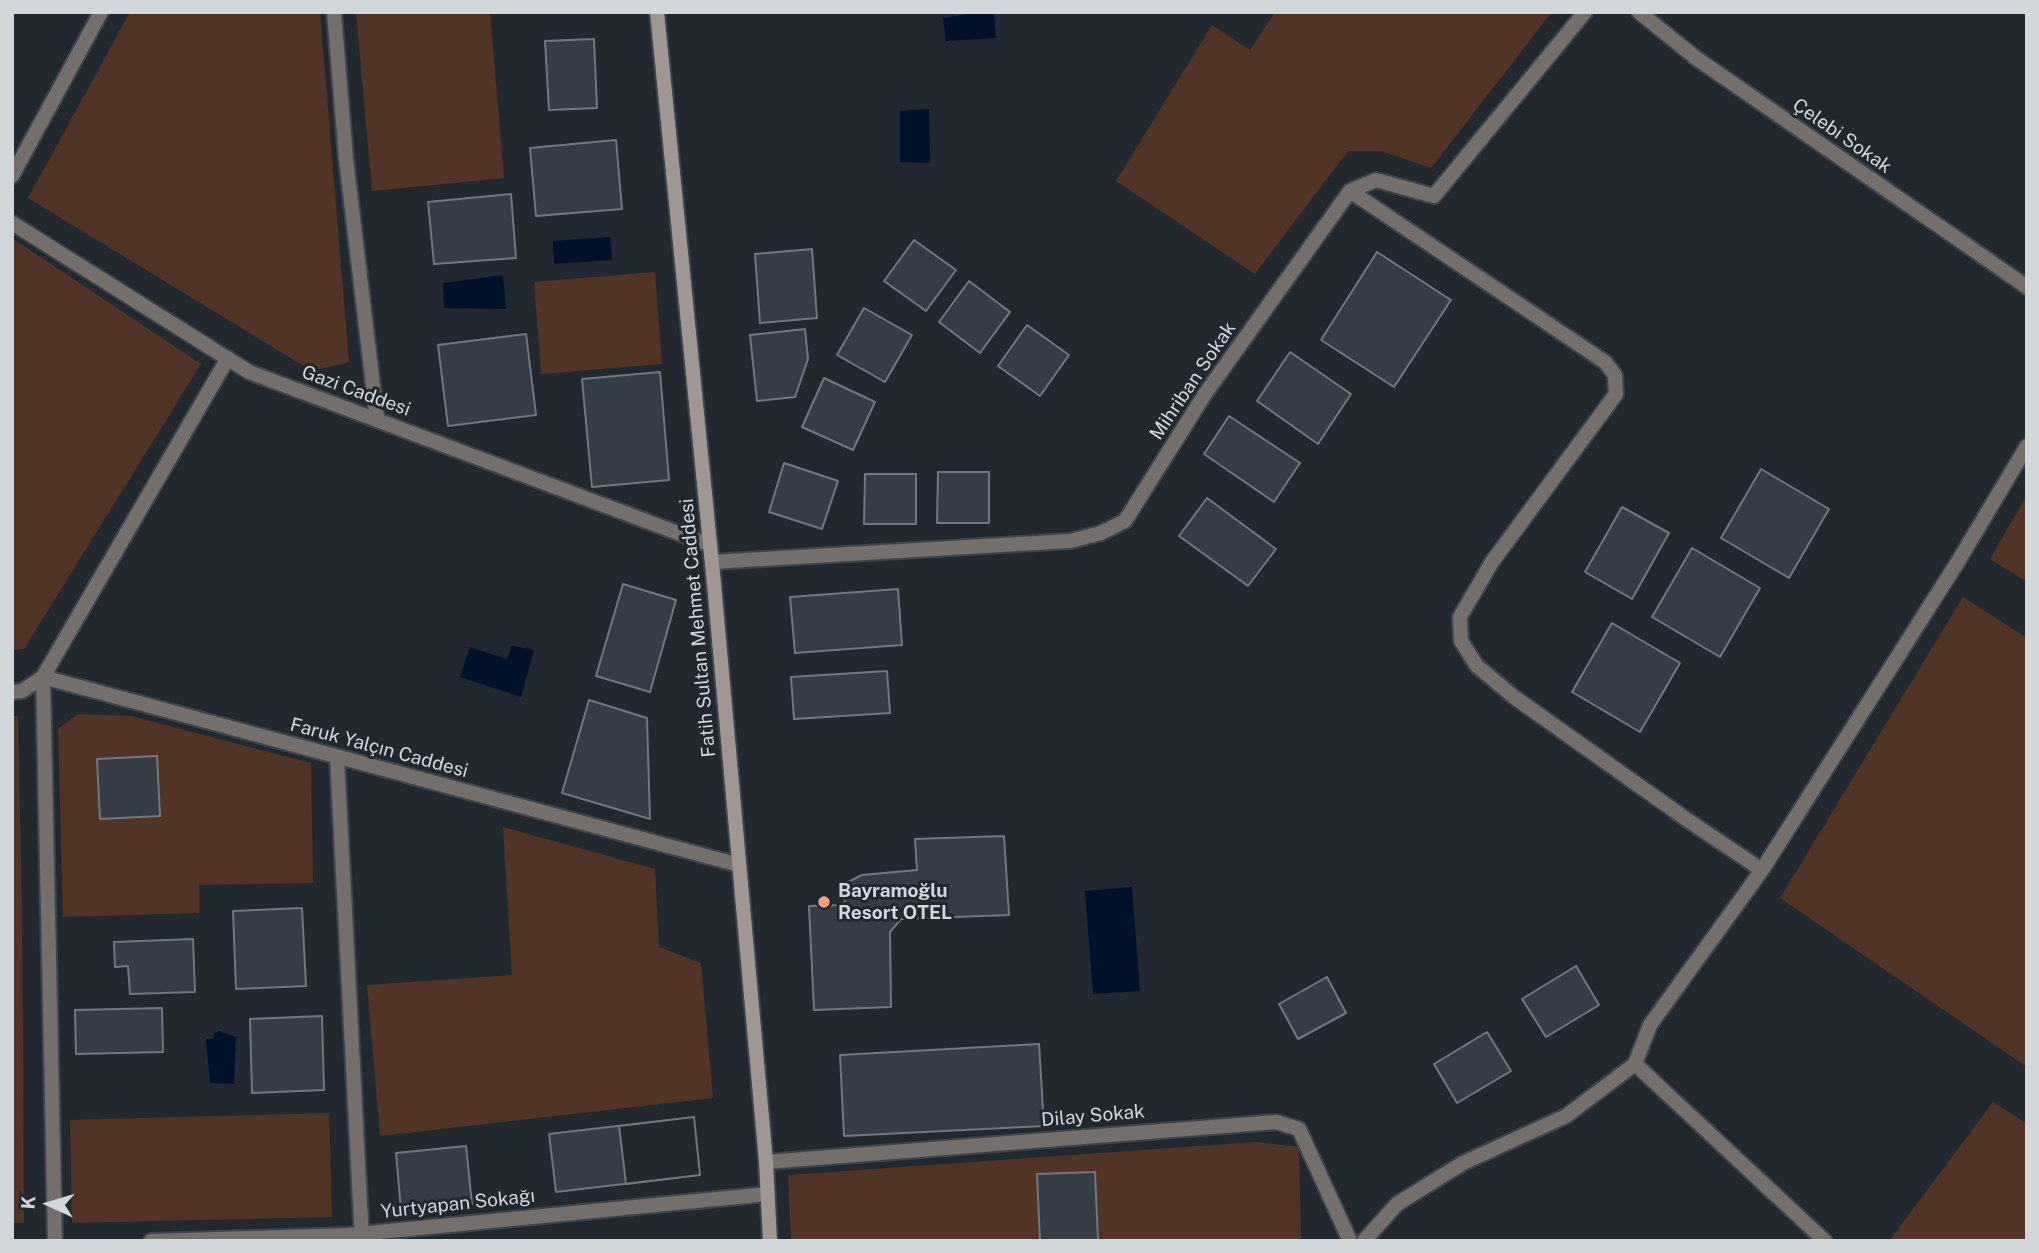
<!DOCTYPE html>
<meta charset="utf-8">
<style>
body{margin:0}
#map{position:relative;width:2039px;height:1253px;overflow:hidden;background:#222830;font-family:"Public Sans",sans-serif}
canvas{display:block}
.frame{position:absolute;inset:0;border:14px solid #d2d7dc;pointer-events:none}
.north{position:absolute;left:14px;top:1169px;width:70px;height:70px;-webkit-text-stroke:5px #222830;paint-order:stroke;rotate:274deg;font-size:19px;font-weight:700;line-height:28px;text-align:center;color:#d2d7dc}
.north::after{content:'';display:block;margin:auto;width:24px;height:32px;background:#d2d7dc;clip-path:polygon(50% 0,100% 100%,50% 72%,0 100%)}
</style>
<div id="map">
<canvas width="2039" height="1253"></canvas>
<div class="frame"></div>
<div class="north">K</div>
</div>
<script>
const ctx = document.querySelector('canvas').getContext('2d');
ctx.lineJoin = 'round';
function fill(path, color) { ctx.fillStyle = color; ctx.fill(path, 'evenodd'); }
const poly = rows => new Path2D(rows.map(r => 'M' + r).join(''));
function trace(path, color, width, dash) { ctx.strokeStyle = color; ctx.lineWidth = width; ctx.lineCap = dash ? 'butt' : 'round'; ctx.setLineDash(dash || []); ctx.stroke(path); }
function write(font, color, halo, rows, align = 'center') {
  ctx.font = font + ' "Public Sans",sans-serif'; ctx.lineWidth = 6; ctx.setLineDash([]); ctx.textBaseline = 'middle'; ctx.strokeStyle = halo; ctx.fillStyle = color; for (const [text, x, y, turn = 0] of rows) {
    ctx.save(); ctx.translate(x, y); ctx.rotate((+turn || 0) * Math.PI / 180); ctx.textAlign = isNaN(turn) ? turn : align; if (halo) ctx.strokeText(text, 0, 0); ctx.fillText(text, 0, 0); ctx.restore();
  }
}
fill(poly([
 [130,12,320,12,349,362,312,371,28,198],
 [356,12,490,12,504,178,372,191],
 [1275,12,1552,12,1431,168,1381,151,1348,151,1255,274,1116,181,1212,25,1250,50],
 [12,238,201,364,24,649,12,650],
 [655,272,662,364,541,374,534,282],
 [2027,495,2027,582,1990,559],
 [1963,597,2027,638,2027,1067,1780,898],
 [78,714,131,716,311,763,313,883,199,885,199,913,63,917,58,729],
 [12,716,18,716,22,906,24,1223,12,1223],
 [503,827,655,869,659,947,701,963,713,1098,380,1136,367,985,512,975],
 [1993,1102,2027,1124,2027,1241,1889,1241],
 [329,1113,332,1217,72,1223,70,1120],
 [1256,1142,1299,1147,1301,1241,791,1241,788,1175]
]), '#523427');
fill(poly([
 [980,12,994,12,996,38,946,41,943,18],
 [929,109,930,163,900,162,900,111],
 [610,237,612,260,554,264,553,241],
 [503,275,506,309,444,308,443,283],
 [512,646,534,650,521,697,460,677,470,647,507,659],
 [1132,887,1140,991,1093,994,1085,891],
 [219,1031,236,1037,234,1084,210,1083,206,1039,213,1039,214,1033]
]), '#00112a');
const building = poly([
 [594,39,597,108,549,110,545,41,594,39],
 [616,140,622,209,536,216,530,148,616,140],
 [511,194,516,258,434,264,428,202,511,194],
 [914,240,956,270,926,311,884,281,914,240],
 [812,249,817,318,760,323,755,254,812,249],
 [1377,252,1451,300,1394,387,1321,340,1377,252],
 [969,281,1010,312,980,353,939,322,969,281],
 [864,308,912,335,885,382,837,355,864,308],
 [1027,325,1069,355,1040,396,998,366,1027,325],
 [805,329,808,359,795,397,757,401,750,335,805,329],
 [526,334,536,415,448,426,438,345,526,334],
 [1290,352,1351,394,1318,444,1257,401,1290,352],
 [660,372,669,480,592,487,582,379,660,372],
 [824,378,875,402,853,450,802,427,824,378],
 [1229,416,1300,463,1274,502,1204,454,1229,416],
 [784,463,838,481,822,529,769,512,784,463],
 [1761,469,1829,509,1789,578,1721,538,1761,469],
 [938,472,989,472,989,523,937,523,938,472],
 [865,474,916,474,916,524,864,524,865,474],
 [1207,498,1276,549,1248,586,1179,536,1207,498],
 [1622,507,1669,533,1632,599,1585,572,1622,507],
 [1692,548,1760,588,1720,657,1652,617,1692,548],
 [623,584,676,600,650,692,596,676,623,584],
 [898,589,902,645,795,653,790,597,898,589],
 [1612,623,1680,663,1640,732,1572,692,1612,623],
 [887,671,890,713,794,719,791,677,887,671],
 [589,700,647,718,650,819,562,793,589,700],
 [157,756,160,816,100,819,97,759,157,756],
 [1004,836,1009,915,901,919,890,932,891,1007,814,1010,809,906,844,905,848,882,862,875,917,870,915,839,1004,836],
 [302,908,306,986,236,989,233,911,302,908],
 [193,939,195,992,130,994,128,966,115,967,114,942,193,939],
 [1576,966,1599,1005,1546,1037,1522,999,1576,966],
 [1327,977,1346,1013,1298,1039,1279,1004,1327,977],
 [162,1008,163,1052,76,1054,75,1010,162,1008],
 [322,1016,324,1090,252,1093,250,1019,322,1016],
 [1487,1032,1511,1071,1457,1103,1434,1064,1487,1032],
 [1039,1044,1044,1126,844,1136,840,1055,1039,1044],
 [694,1117,700,1175,556,1192,549,1134,694,1117],
 [694,1117,700,1175,626,1184,619,1126,694,1117],
 [466,1146,472,1204,401,1211,396,1153,466,1146],
 [1095,1172,1098,1241,1040,1241,1037,1174,1095,1172]
]);
fill(building, '#353c45');
trace(building, '#707781', 2);
const street = poly([
 [334,12,346,159,377,419],
 [1639,12,1696,58,2027,287],
 [12,176,101,12],
 [1350,191,1605,362,1615,375,1616,394,1492,562,1460,617,1461,641,1477,666,1514,697,1686,819,1762,870],
 [12,223,249,372,710,545],
 [712,562,1070,541,1101,533,1125,521,1205,394,1350,191,1376,180,1434,196,1585,12],
 [43,677,739,865],
 [12,692,22,691,43,677],
 [337,757,362,1241],
 [1635,1064,1825,1241],
 [766,1162,1276,1122,1299,1129,1350,1241],
 [55,1241,43,677,228,358],
 [151,1241,348,1235,768,1194],
 [1364,1241,1397,1204,1463,1163,1566,1116,1635,1064,1650,1025,1762,870,1959,560,2027,446]
]);
const secondary = poly([
 [657,12,714,584,766,1162,770,1241]
]);
trace(street, '#3e444c', 18);
trace(secondary, '#3e444c', 18);
trace(street, '#746f6d', 14);
trace(secondary, '#a09794', 14);
for (const [x, y, r, color] of [
 [824,902,7,"#f1a17e"]
]) { const dot = new Path2D(); dot.arc(x, y, r, 0, 2 * Math.PI); ctx.fillStyle = color; ctx.fill(dot); trace(dot, '#222830', 2.5); }
write('19px', '#d2d7dc', '#222830', [
 ["Çelebi Sokak",1842,136,35],
 ["Mihriban Sokak",1193,381,-56],
 ["Gazi Caddesi",356,391,20],
 ["Fatih Sultan Mehmet Caddesi",698,628,-95],
 ["Faruk Yalçın Caddesi",379,748,15],
 ["Dilay Sokak",1093,1116,-5],
 ["Yurtyapan Sokağı",458,1204,-6]
]);
write('bold 19px', '#d2d7dc', '#222830', [
 ["Bayramoğlu",838,891],
 ["Resort OTEL",838,913]
], 'left');
</script>
